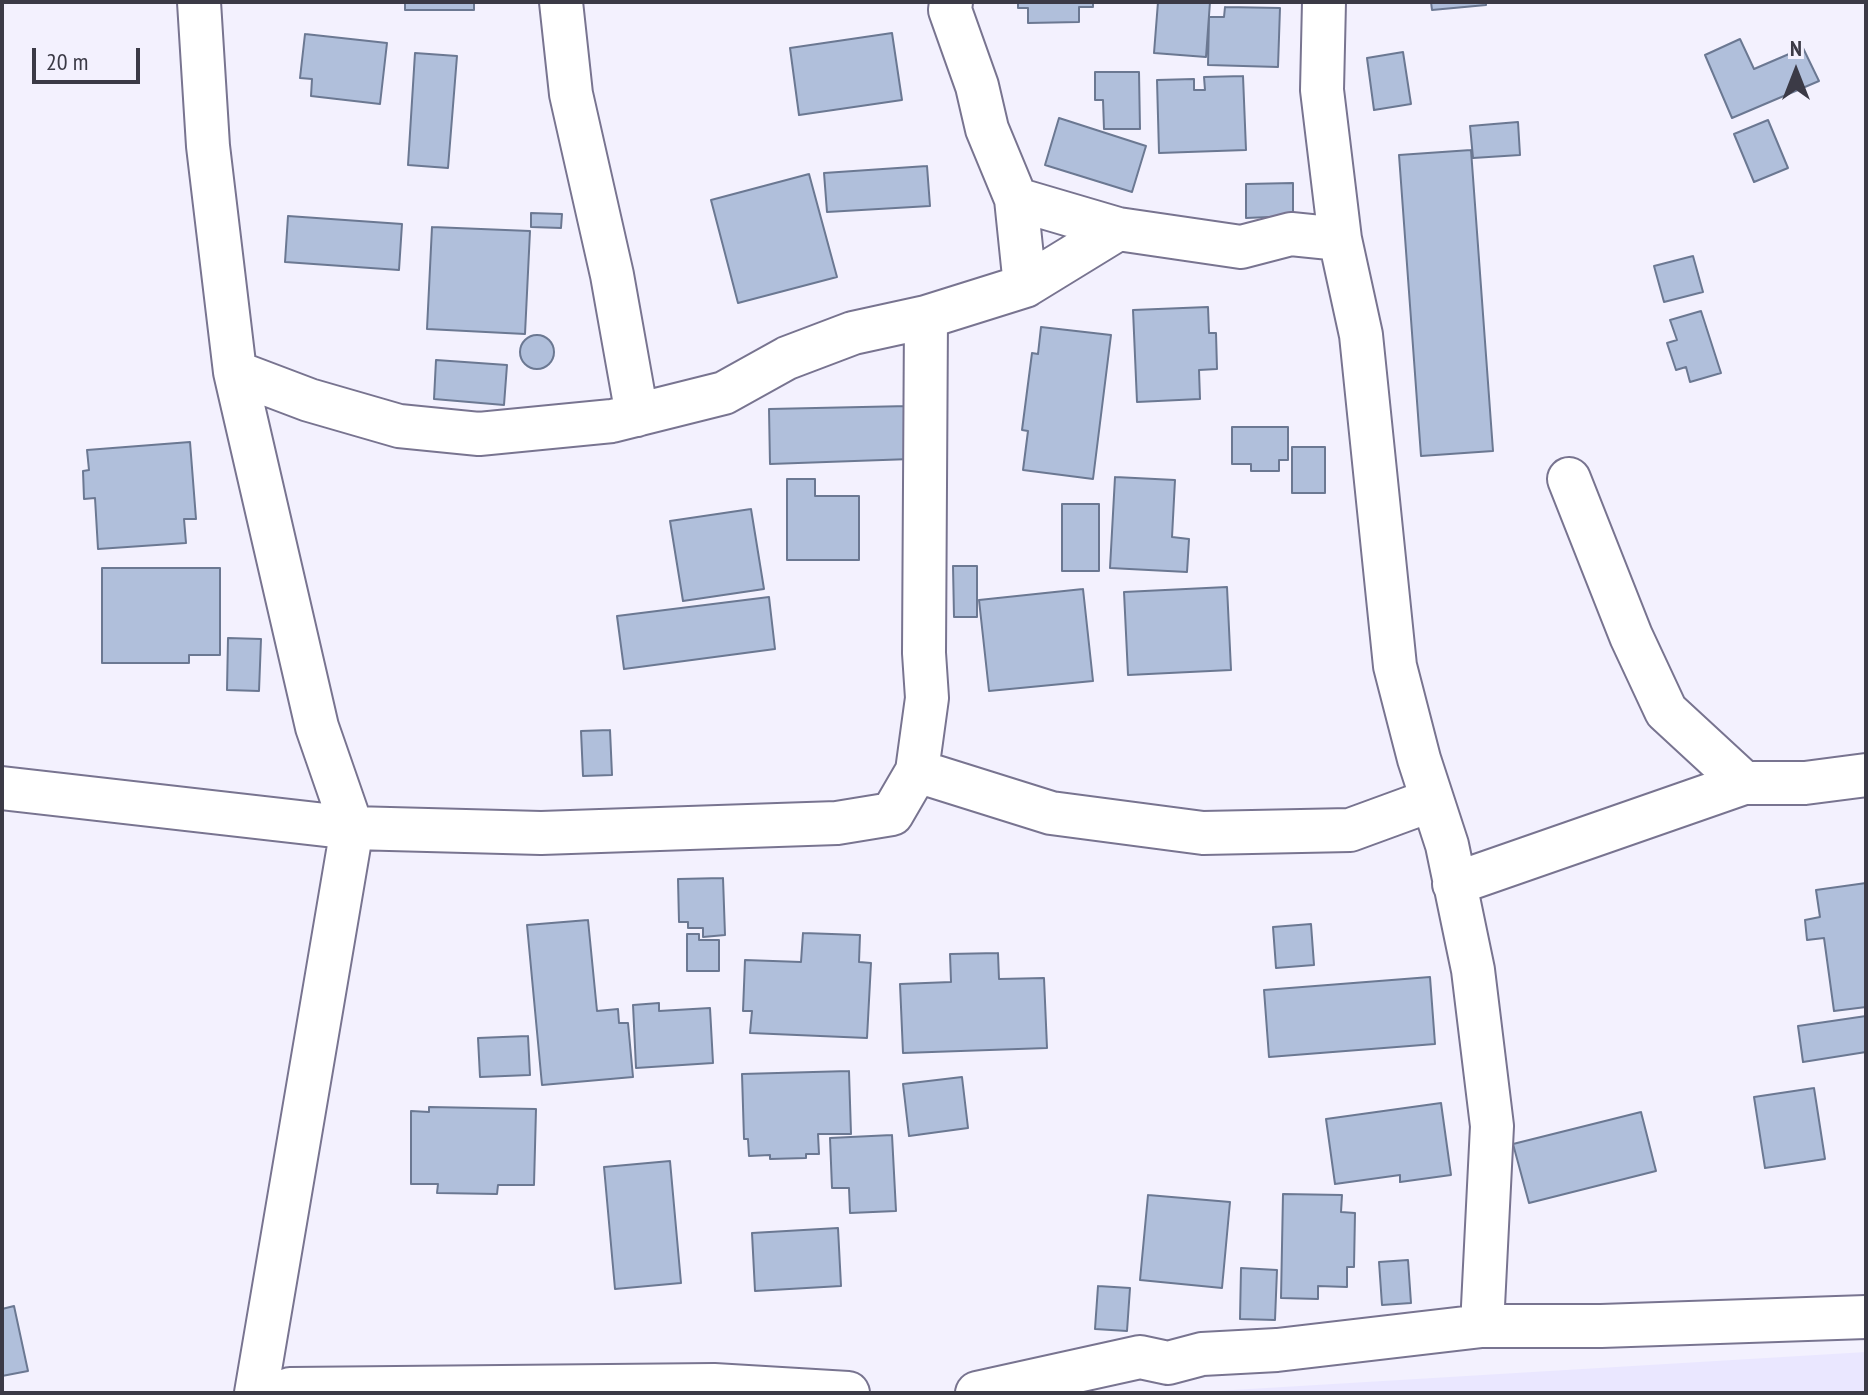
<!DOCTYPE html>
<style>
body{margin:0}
#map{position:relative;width:1868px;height:1395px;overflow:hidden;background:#f3f1fe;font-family:"PT Sans Narrow",sans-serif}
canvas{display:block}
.frame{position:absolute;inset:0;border:4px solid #3b3a46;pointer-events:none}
.north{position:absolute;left:1756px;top:32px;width:80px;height:80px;-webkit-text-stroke:6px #f3f1fe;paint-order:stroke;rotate:0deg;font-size:22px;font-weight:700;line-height:32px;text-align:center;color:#3b3a46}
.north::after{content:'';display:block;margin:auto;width:28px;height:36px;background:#3b3a46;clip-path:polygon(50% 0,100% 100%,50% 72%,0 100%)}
.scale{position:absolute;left:32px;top:48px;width:108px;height:36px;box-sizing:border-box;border:4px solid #3b3a46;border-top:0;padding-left:10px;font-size:24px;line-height:28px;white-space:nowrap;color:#3b3a46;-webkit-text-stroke:6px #f3f1fe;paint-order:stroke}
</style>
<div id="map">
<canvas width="1868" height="1395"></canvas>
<div class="frame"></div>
<div class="north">N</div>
<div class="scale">20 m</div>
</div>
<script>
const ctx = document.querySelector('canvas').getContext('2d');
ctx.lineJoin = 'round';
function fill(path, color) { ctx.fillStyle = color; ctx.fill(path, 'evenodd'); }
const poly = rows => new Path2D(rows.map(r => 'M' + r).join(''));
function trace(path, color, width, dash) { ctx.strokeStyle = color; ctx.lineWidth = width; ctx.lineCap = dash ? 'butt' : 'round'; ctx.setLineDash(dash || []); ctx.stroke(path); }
fill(poly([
 [1866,1352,1866,1393,1183,1393]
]), '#eae7ff');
const building = poly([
 [405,2,474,2,474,10,405,10,405,2],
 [1018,2,1093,2,1093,7,1079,7,1079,22,1028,23,1028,8,1018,8,1018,2],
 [1158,2,1210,2,1206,57,1154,53,1158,2],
 [1431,2,1486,2,1486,5,1432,10,1431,2],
 [1225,7,1280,8,1278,67,1208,65,1209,17,1224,17,1225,7],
 [892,33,902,100,799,115,790,48,892,33],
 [305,34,387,43,380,104,311,96,312,79,300,78,305,34],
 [1740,39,1754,69,1803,48,1819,81,1732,118,1705,55,1740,39],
 [1403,52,1411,104,1374,110,1367,58,1403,52],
 [415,53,457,56,448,168,408,165,415,53],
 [1095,72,1139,72,1140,129,1104,129,1103,100,1095,100,1095,72],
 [1243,76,1246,150,1159,153,1157,80,1194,79,1194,90,1205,90,1204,77,1243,76],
 [1059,118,1146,146,1132,192,1045,165,1059,118],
 [1768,120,1788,168,1754,182,1734,134,1768,120],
 [1518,122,1520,155,1473,158,1470,126,1518,122],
 [1471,150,1493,451,1421,456,1399,155,1471,150],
 [927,166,930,206,827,212,824,173,927,166],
 [809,174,837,277,738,303,711,200,809,174],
 [1293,183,1293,216,1246,218,1246,184,1293,183],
 [531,213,562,214,561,228,531,227,531,213],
 [288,216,402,224,399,270,285,262,288,216],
 [432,227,530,231,525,334,427,329,432,227],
 [1693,256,1703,292,1664,302,1654,266,1693,256],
 [1208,307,1209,333,1216,333,1217,369,1199,370,1200,399,1137,402,1133,310,1208,307],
 [1701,311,1721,373,1690,382,1686,367,1676,370,1667,343,1677,340,1670,320,1701,311],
 [1041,327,1111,335,1093,479,1023,470,1028,431,1022,430,1032,353,1038,354,1041,327],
 '520 352a17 17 0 1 1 34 0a17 17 0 1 1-34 0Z',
 [436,360,507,365,504,405,434,399,436,360],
 [909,406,911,459,770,464,769,409,909,406],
 [1232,427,1288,427,1288,460,1279,460,1279,471,1251,471,1251,464,1232,464,1232,427],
 [190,442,196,519,184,519,186,543,98,549,95,498,84,499,83,471,89,470,87,450,190,442],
 [1292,447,1325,447,1325,493,1292,493,1292,447],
 [1115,477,1175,480,1172,537,1189,539,1187,572,1110,568,1115,477],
 [787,479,815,479,815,496,859,496,859,560,787,560,787,479],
 [1062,504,1099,504,1099,571,1062,571,1062,504],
 [751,509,764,589,683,601,670,521,751,509],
 [953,566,977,566,977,617,954,617,953,566],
 [102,568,220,568,220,655,189,655,189,663,102,663,102,568],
 [1227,587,1231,670,1128,675,1124,592,1227,587],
 [1083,589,1093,681,989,691,979,600,1083,589],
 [769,597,775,649,624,669,617,616,769,597],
 [228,638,261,639,259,691,227,690,228,638],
 [610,730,612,775,583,776,581,731,610,730],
 [723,878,725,935,703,937,703,928,688,928,688,922,679,922,678,879,723,878],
 [1866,883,1866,1007,1834,1011,1824,938,1807,940,1805,920,1820,917,1816,890,1866,883],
 [588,920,597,1011,618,1009,619,1023,628,1023,633,1077,542,1085,527,925,588,920],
 [1311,924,1314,965,1276,968,1273,927,1311,924],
 [803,933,860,935,859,962,871,963,867,1038,750,1033,752,1011,743,1011,745,960,801,962,803,933],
 [687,934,699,934,699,940,719,940,719,971,687,971,687,934],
 [998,953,999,979,1044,978,1047,1048,903,1053,900,984,951,982,950,954,998,953],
 [1430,977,1435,1044,1269,1057,1264,990,1430,977],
 [659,1003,659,1011,710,1008,713,1063,636,1068,633,1005,659,1003],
 [1866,1016,1866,1052,1803,1062,1798,1026,1866,1016],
 [528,1036,530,1075,480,1077,478,1038,528,1036],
 [849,1071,851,1134,818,1134,819,1154,806,1154,806,1158,770,1159,770,1155,749,1156,748,1139,744,1139,742,1074,849,1071],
 [962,1077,968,1128,909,1136,903,1084,962,1077],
 [1814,1088,1825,1159,1765,1168,1754,1097,1814,1088],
 [1441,1103,1451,1175,1400,1182,1400,1175,1335,1184,1326,1119,1441,1103],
 [429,1107,536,1109,534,1185,498,1185,497,1194,437,1193,438,1184,411,1184,411,1111,429,1112,429,1107],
 [1641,1112,1656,1171,1529,1203,1513,1144,1641,1112],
 [892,1135,896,1211,850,1213,849,1188,832,1188,830,1138,892,1135],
 [670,1161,681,1283,615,1289,604,1167,670,1161],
 [1283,1194,1342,1195,1341,1212,1355,1213,1354,1267,1347,1267,1347,1287,1318,1286,1318,1299,1281,1298,1283,1194],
 [1148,1195,1230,1202,1222,1288,1140,1280,1148,1195],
 [838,1228,841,1286,755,1291,752,1233,838,1228],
 [1408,1260,1411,1303,1382,1305,1379,1262,1408,1260],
 [1241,1268,1277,1270,1275,1320,1240,1319,1241,1268],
 [1098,1286,1130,1288,1127,1331,1095,1329,1098,1286],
 [14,1306,28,1371,2,1376,2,1309,14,1306]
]);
fill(building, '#b0bfdb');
trace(building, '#6b7892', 2);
const minor = poly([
 [199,2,208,146,235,372,309,400,399,426,479,434,612,421,724,393,787,358,853,333,926,317,1025,286,1016,199],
 [561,2,571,94,612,275,637,415],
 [951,2,950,10,977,86,987,129,1016,199,1118,229,1241,247,1291,234,1340,239],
 [1324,2,1322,90,1340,239,1361,335,1395,666,1419,759,1447,845,1473,970,1492,1126,1482,1326,1601,1326,1866,1317],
 [1025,286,1118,229],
 [926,317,924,653,927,698,917,771,1051,813,1203,833,1350,830,1432,800],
 [235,372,317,727,352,828,256,1393],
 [1569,479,1631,636,1666,711,1744,783,1805,783,1866,775],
 [2,788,352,828,541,833,837,823,892,814,917,771],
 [1454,884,1744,783],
 [290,1389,714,1385,848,1393],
 [977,1393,1140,1357,1168,1363,1202,1354,1277,1350,1482,1326]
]);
trace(minor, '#787490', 46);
trace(minor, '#fff', 42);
</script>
